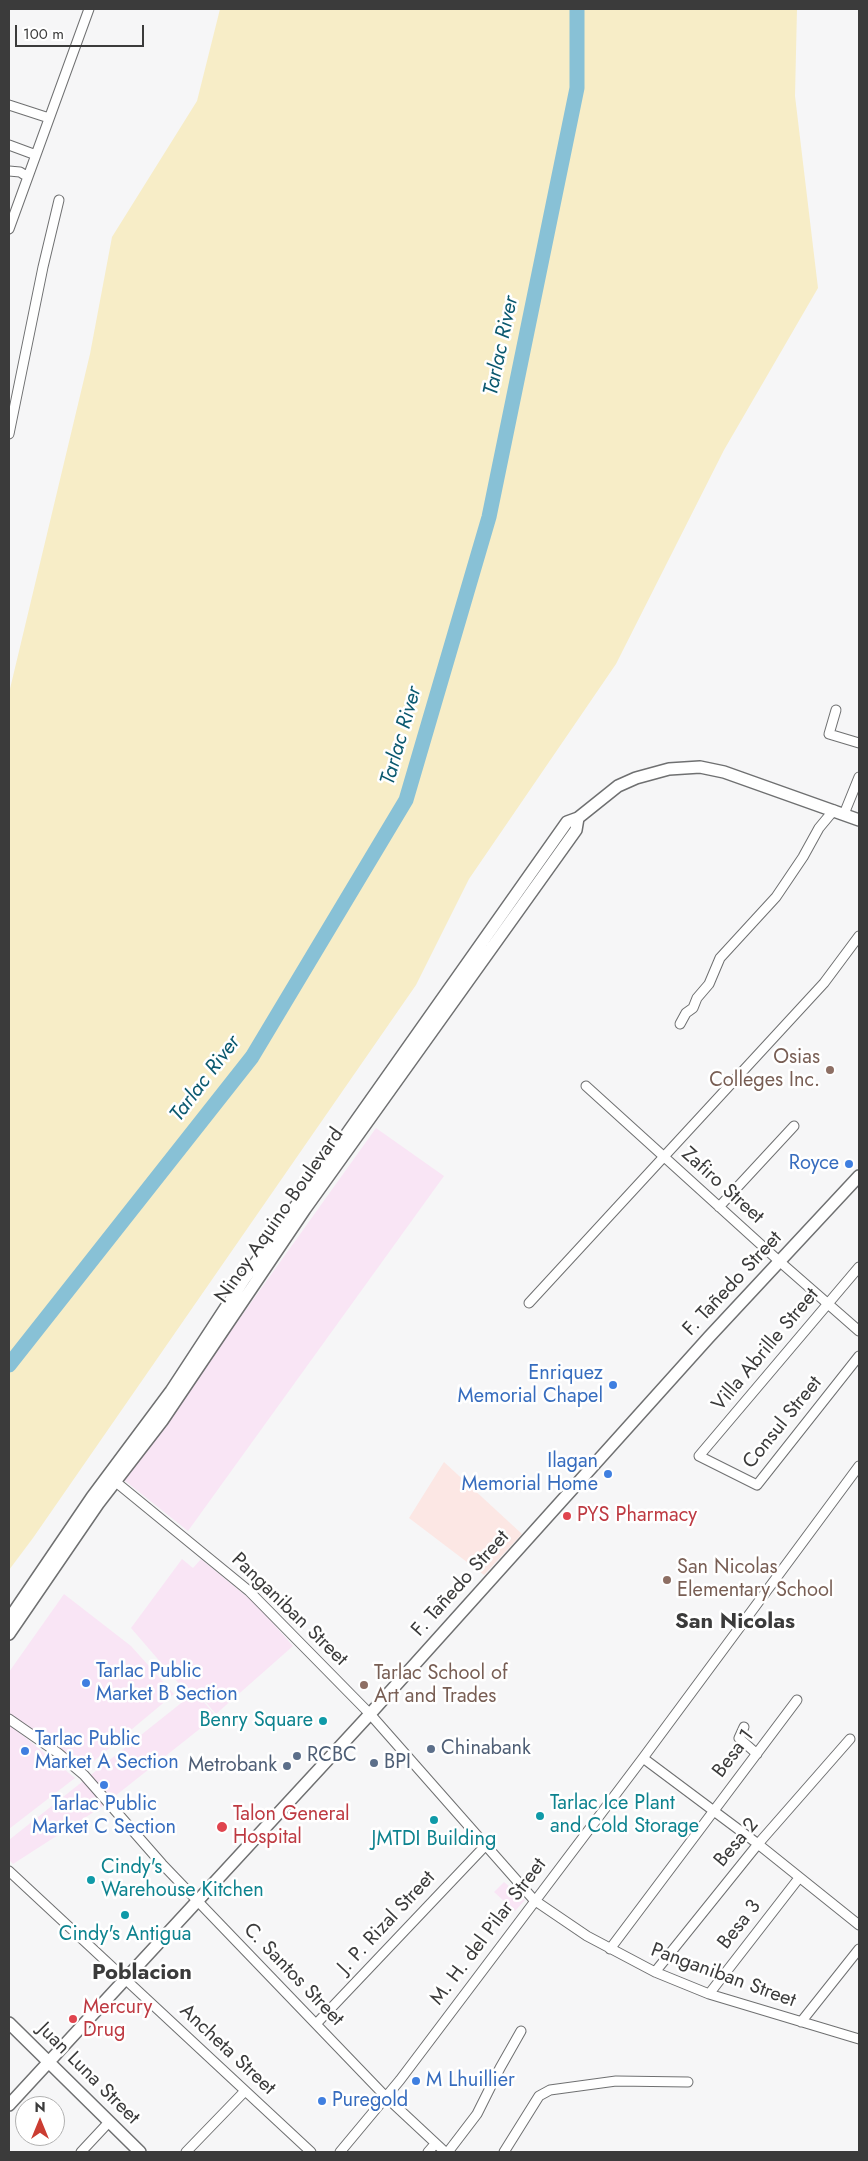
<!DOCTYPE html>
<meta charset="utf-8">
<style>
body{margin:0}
#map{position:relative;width:868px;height:2161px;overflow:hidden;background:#f6f6f7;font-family:Jost,sans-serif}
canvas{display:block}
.frame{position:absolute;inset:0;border:10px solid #3b3b3b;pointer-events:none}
.north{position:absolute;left:15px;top:2096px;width:50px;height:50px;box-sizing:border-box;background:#fff;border:1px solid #b1b1b1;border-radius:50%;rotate:0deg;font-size:14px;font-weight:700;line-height:20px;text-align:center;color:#3b3b3b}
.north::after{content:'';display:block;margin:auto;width:18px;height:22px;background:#cb3d32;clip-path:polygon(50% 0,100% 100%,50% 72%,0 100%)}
.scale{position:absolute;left:15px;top:25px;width:129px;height:22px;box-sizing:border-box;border:2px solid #3b3b3b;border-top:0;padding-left:6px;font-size:15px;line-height:18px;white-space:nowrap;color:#3b3b3b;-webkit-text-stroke:4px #fff;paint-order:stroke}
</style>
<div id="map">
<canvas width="868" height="2161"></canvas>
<div class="frame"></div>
<div class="north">N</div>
<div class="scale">100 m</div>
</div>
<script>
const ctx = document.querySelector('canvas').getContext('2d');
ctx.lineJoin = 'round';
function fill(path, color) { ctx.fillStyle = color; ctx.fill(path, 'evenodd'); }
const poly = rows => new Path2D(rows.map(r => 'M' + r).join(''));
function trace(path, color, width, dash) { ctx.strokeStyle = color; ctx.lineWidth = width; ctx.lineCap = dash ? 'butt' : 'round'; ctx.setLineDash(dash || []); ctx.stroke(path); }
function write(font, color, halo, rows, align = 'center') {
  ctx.font = font + ' Jost,sans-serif'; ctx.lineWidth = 5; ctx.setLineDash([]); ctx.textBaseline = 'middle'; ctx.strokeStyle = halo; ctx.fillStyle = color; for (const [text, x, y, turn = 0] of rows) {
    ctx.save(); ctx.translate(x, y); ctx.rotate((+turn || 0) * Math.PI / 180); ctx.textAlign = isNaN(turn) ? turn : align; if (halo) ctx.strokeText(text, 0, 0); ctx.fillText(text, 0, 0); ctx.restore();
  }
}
fill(poly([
 [376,1128,444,1176,188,1531,124,1480],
 [182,1559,193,1568,201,1559,257,1605,293,1646,216,1714,195,1690,188,1694,131,1628],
 [64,1594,131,1646,174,1694,82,1771,9,1715,9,1672],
 [195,1692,216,1716,100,1808,13,1864,9,1860,9,1840],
 [9,1724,75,1778,9,1829],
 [504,1882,525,1900,515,1911,494,1892]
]), '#f9e5f5');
fill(poly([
 [444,1462,522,1534,484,1575,409,1518]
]), '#fce7e4');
fill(poly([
 [220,9,797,9,795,96,818,288,724,450,616,664,469,879,416,985,33,1538,9,1570,9,693,90,354,112,237,197,101]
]), '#f7edc7');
trace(poly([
 [9,1365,252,1057,406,800,489,517,577,88,577,9]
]), '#88c1d6', 15);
const minor = poly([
 [9,105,49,118],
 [9,145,36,155],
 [9,171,20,172,28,177],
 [9,229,89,9],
 [9,434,43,267,59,200],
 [836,710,829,734,859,743],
 [844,814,859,777],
 [680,1024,686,1013,693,1008,697,998,709,984,720,958,776,897,803,857,819,828,834,810],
 [586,1086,779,1261,859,1331],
 [719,1207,794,1126],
 [859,1267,699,1456,757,1485,859,1356],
 [529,1303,824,983,859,936],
 [111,1478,249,1591,370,1714,534,1900,587,1936,655,1972,709,1994,859,2039],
 [9,1719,58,1753,84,1775,162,1864,386,2097,445,2152],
 [744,1727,739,1738,757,1754],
 [643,1758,758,1844,859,1925],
 [9,1871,311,2152],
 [610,1949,797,1700],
 [655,1972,758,1844,850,1739],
 [709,1994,799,1878],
 [801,2022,859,1949],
 [316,2024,485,1846],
 [81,2152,109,2122],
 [186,2152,245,2091],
 [340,2152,400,2080,643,1758,859,1466],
 [428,2152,435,2144],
 [448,2152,477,2114,500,2068,521,2031],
 [504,2152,539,2096,550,2090,616,2081,688,2082]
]);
const major = poly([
 [9,1619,92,1497,171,1391,245,1278,567,822,578,818,618,786,636,778,669,769,700,767,724,772,859,820],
 [9,1634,98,1504,162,1421,305,1209,576,830,578,818],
 [9,2023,140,2152],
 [9,2105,370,1714,709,1337,859,1176]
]);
trace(minor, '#6f7071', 11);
trace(major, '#6f7071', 14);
trace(minor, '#fff', 9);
trace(major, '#fff', 11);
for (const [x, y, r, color] of [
 [830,1070,5,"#8d6e63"],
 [849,1164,5,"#3f7fe0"],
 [613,1385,5,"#3f7fe0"],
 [608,1474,5,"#3f7fe0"],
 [567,1516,5,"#e0444e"],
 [667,1580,5,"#8d6e63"],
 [86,1683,5,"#3f7fe0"],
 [364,1685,5,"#8d6e63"],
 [323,1721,5,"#0f9aa8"],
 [431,1749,5,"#5c6f8a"],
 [25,1751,5,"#3f7fe0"],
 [297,1756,5,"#5c6f8a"],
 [374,1763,5,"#5c6f8a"],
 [287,1766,5,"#5c6f8a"],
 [104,1785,5,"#3f7fe0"],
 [540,1816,5,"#0f9aa8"],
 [434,1820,5,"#0f9aa8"],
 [222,1827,6,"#e0444e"],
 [91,1880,5,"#0f9aa8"],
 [125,1915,5,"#0f9aa8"],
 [73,2019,5,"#e0444e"],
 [416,2081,5,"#3f7fe0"],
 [322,2101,5,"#3f7fe0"]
]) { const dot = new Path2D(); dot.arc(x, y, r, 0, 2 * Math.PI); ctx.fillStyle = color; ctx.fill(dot); trace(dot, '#fff', 2); }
write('20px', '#785e54', '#fff', [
 ["Osias",820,1058,"right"],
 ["Colleges Inc.",820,1081,"right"],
 ["San Nicolas",677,1568],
 ["Elementary School",677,1591],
 ["Tarlac School of",374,1674],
 ["Art and Trades",374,1697]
], 'left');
write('20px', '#366cbe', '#fff', [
 ["Royce",839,1164,"right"],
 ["Enriquez",603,1374,"right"],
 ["Memorial Chapel",603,1397,"right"],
 ["Ilagan",598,1462,"right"],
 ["Memorial Home",598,1485,"right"],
 ["Tarlac Public",96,1672],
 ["Market B Section",96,1695],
 ["Tarlac Public",35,1740],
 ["Market A Section",35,1763],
 ["Tarlac Public",104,1805,"center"],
 ["Market C Section",104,1828,"center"],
 ["M Lhuillier",426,2081],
 ["Puregold",332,2101]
], 'left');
write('20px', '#3b3b3b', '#fff', [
 ["Zafiro Street",722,1186,42],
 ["Ninoy Aquino Boulevard",280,1216,-55],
 ["F. Tañedo Street",733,1284,-47],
 ["Villa Abrille Street",766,1350,-50],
 ["Consul Street",783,1423,-51],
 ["F. Tañedo Street",461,1584,-48],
 ["Panganiban Street",289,1610,44],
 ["Besa 1",734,1754,-53],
 ["Besa 2",737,1843,-50],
 ["J. P. Rizal Street",387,1923,-47],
 ["Besa 3",740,1925,-52],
 ["M. H. del Pilar Street",489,1932,-53],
 ["C. Santos Street",293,1975,46],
 ["Panganiban Street",723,1976,20],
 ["Ancheta Street",227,2050,43],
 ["Juan Luna Street",88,2074,45]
]);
write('20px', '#be3a42', '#fff', [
 ["PYS Pharmacy",577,1516],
 ["Talon General",233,1815],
 ["Hospital",233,1838],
 ["Mercury",83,2008],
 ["Drug",83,2031]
], 'left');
write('20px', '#0d838f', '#fff', [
 ["Benry Square",313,1721,"right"],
 ["Tarlac Ice Plant",550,1804],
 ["and Cold Storage",550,1827],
 ["JMTDI Building",434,1840,"center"],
 ["Cindy's",101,1868],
 ["Warehouse Kitchen",101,1891],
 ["Cindy's Antigua",125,1935,"center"]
], 'left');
write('20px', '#4e5e75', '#fff', [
 ["Chinabank",441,1749],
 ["RCBC",307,1756],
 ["BPI",384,1763],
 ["Metrobank",277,1766,"right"]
], 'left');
write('italic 21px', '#0b596f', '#fff', [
 ["Tarlac River",502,346,-78],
 ["Tarlac River",402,736,-74],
 ["Tarlac River",206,1079,-53]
]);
write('bold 22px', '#3b3b3b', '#fff', [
 ["San Nicolas",735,1623],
 ["Poblacion",142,1974]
]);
</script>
